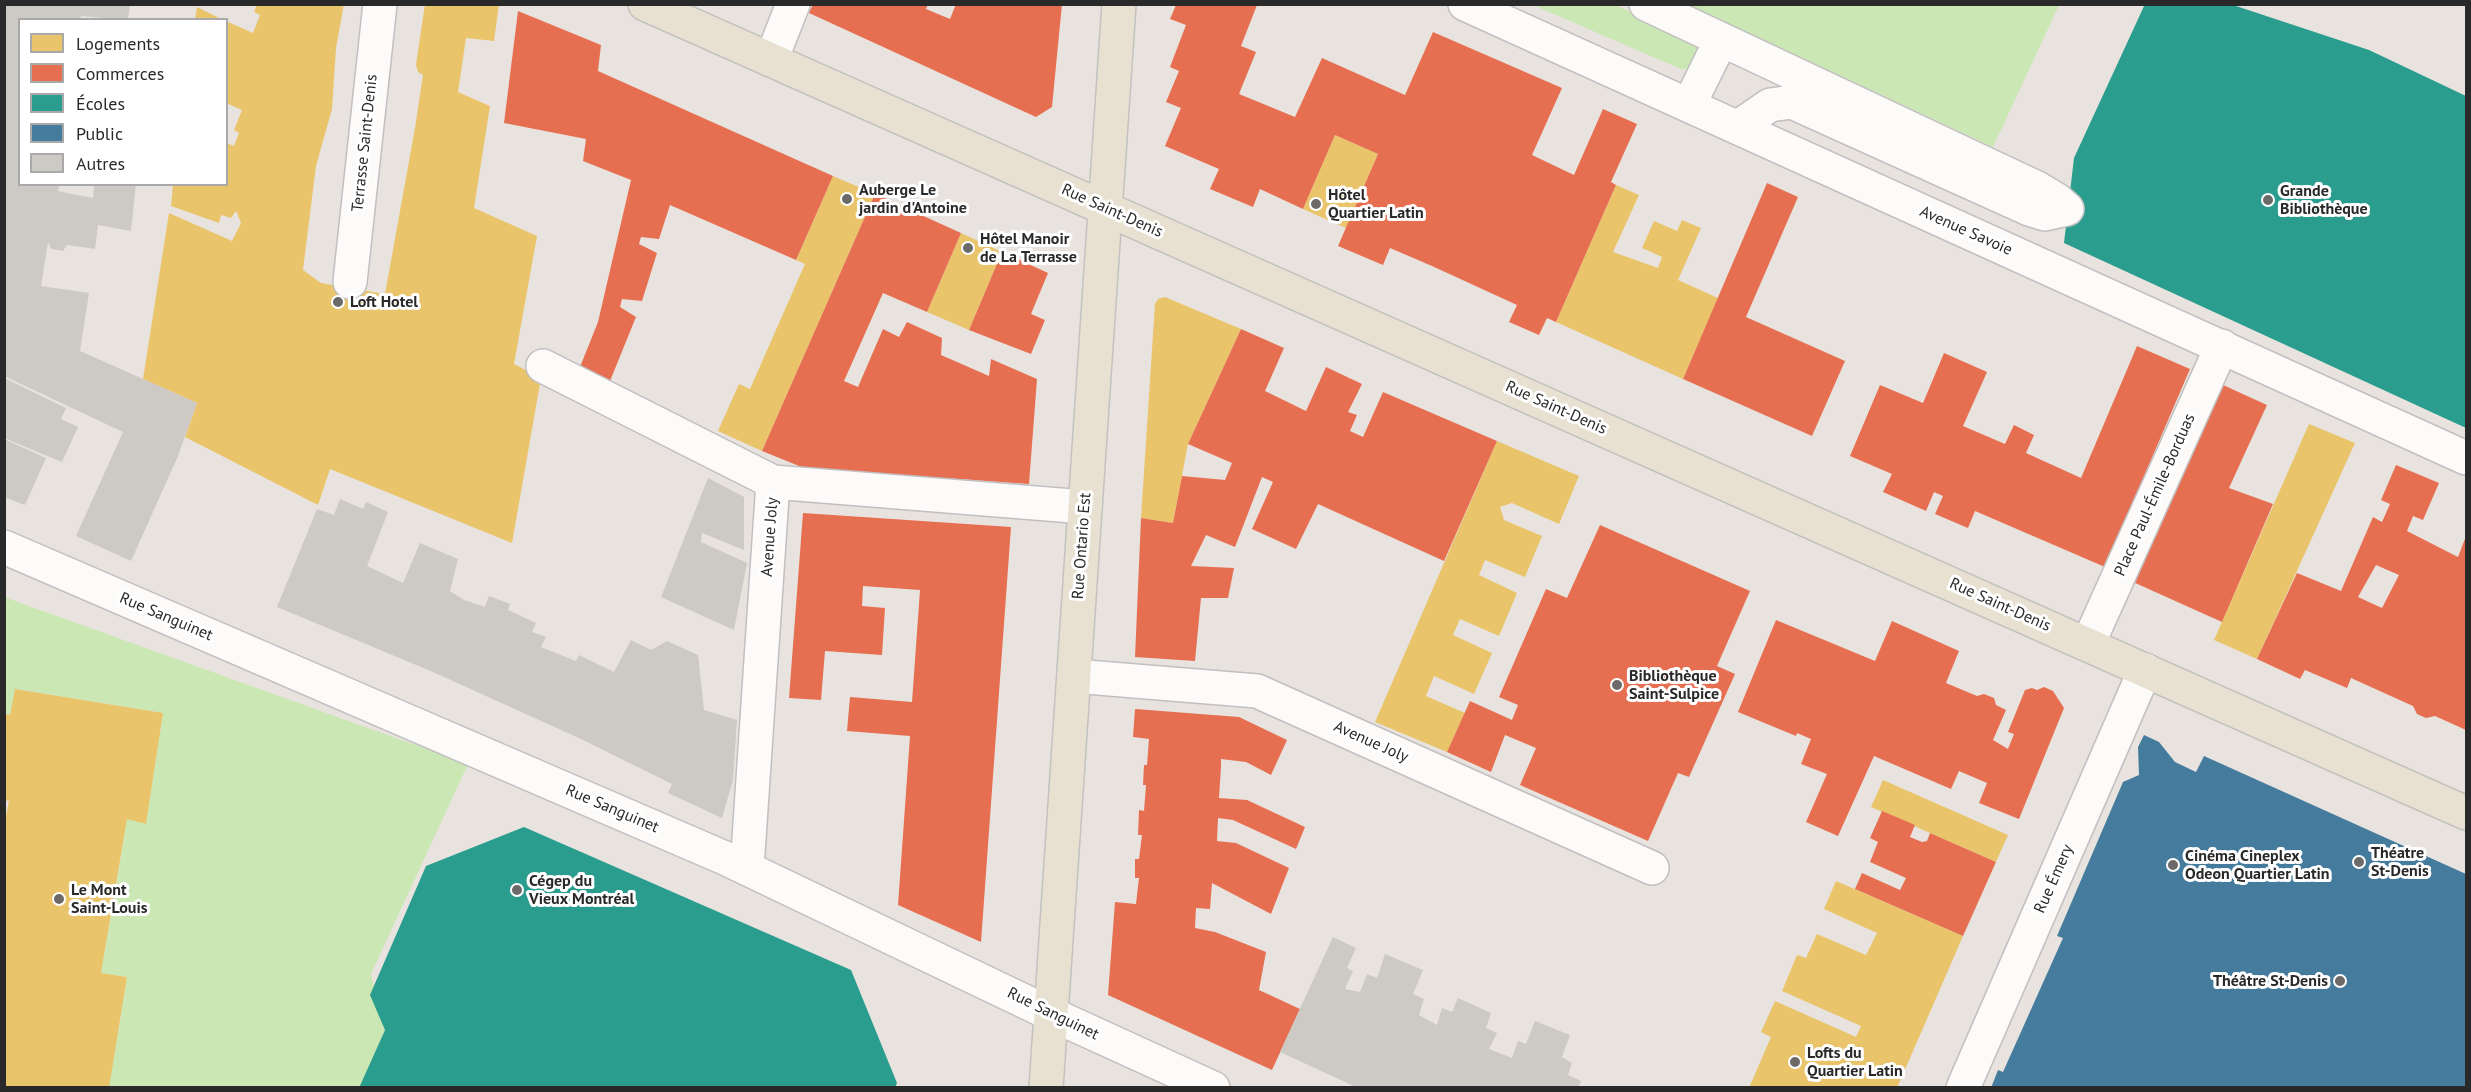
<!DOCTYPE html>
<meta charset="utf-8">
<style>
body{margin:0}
#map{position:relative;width:2471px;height:1092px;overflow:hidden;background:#e8e3de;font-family:"PT Sans",sans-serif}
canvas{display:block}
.frame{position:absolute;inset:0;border:6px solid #292929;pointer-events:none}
.legend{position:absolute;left:18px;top:18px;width:210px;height:168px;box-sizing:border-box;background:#fff;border:2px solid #a9a9a9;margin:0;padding:8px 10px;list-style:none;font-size:18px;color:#292929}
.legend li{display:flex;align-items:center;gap:12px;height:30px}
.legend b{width:30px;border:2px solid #a9a9a9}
</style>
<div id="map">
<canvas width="2471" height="1092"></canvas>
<div class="frame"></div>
<ul class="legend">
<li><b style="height:16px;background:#e9c46a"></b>Logements</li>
<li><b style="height:16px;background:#e76f51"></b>Commerces</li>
<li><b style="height:16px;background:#2a9d8f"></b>Écoles</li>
<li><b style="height:16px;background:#457b9d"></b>Public</li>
<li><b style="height:16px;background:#cdc9c5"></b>Autres</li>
</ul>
</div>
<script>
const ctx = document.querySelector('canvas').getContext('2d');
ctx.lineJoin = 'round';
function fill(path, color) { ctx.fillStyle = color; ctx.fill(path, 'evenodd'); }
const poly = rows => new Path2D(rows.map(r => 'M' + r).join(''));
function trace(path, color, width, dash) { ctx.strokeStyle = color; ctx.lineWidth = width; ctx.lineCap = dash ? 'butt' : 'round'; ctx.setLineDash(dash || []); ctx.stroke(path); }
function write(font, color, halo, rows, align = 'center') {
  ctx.font = font + ' "PT Sans",sans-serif'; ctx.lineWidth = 6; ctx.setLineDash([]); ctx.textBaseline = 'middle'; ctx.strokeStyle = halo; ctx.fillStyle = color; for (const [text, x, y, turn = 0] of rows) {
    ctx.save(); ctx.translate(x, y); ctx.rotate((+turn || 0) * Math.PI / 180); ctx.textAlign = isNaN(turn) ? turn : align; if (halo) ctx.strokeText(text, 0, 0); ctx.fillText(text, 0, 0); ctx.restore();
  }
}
fill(poly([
 [1533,5,1615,5,1695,41,1700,46,1690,69,1681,69],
 [1689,5,2059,5,1993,147],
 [4,597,468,764,371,974,385,1029,363,1087,109,1087,127,977,101,973,127,819,146,823,163,713,16,689,10,715,5,714]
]), '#cbe7b3');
fill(poly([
 [257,4,344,4,336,48,332,109,316,166,303,270,321,283,385,294,415,128,423,75,418,72,416,65,425,4,499,4,494,41,466,38,458,92,490,106,474,208,537,236,514,364,541,378,512,543,330,469,318,505,185,437,197,403,143,379,169,213,232,241,241,223,236,211,231,218,221,215,219,223,171,206,173,184,226,184,226,143,234,146,239,133,234,130,242,110,226,103,226,21,253,33,260,15,254,12],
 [197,7,223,20,195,20],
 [1335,135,1378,154,1346,228,1303,209],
 [833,176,875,194,762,451,718,431,739,384,750,389,805,264,796,260],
 [1616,185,1639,195,1613,252,1658,268,1662,257,1642,248,1654,221,1677,231,1682,220,1701,228,1678,280,1718,298,1683,379,1556,322],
 [961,233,1002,252,969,330,927,312],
 [1165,297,1241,329,1188,444,1173,523,1141,518,1155,304,1158,299],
 [2309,424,2355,443,2257,659,2214,640],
 [1497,441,1579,476,1559,524,1512,503,1500,507,1504,520,1542,536,1525,577,1485,560,1479,575,1517,593,1499,636,1460,619,1453,635,1492,653,1474,694,1434,676,1426,696,1465,713,1447,752,1375,722],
 [15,689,163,713,146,824,127,819,101,973,127,977,109,1088,4,1088,4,826,9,801,4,800,4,714,10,715],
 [1883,780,2008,835,1996,862,1871,807],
 [1836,881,1963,936,1897,1088,1749,1088,1771,1037,1761,1032,1775,1001,1856,1037,1861,1026,1782,991,1797,955,1806,958,1817,934,1866,955,1877,933,1824,909]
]), '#e9c46a');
fill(poly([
 [813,4,928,4,926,9,950,19,956,4,1062,4,1052,107,1036,117,809,13],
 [1176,5,1257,5,1241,46,1256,52,1239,94,1295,117,1322,58,1405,95,1433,32,1562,88,1532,155,1574,175,1603,109,1637,124,1611,182,1616,185,1556,322,1547,318,1539,335,1509,322,1517,305,1432,266,1390,248,1383,265,1338,246,1378,154,1335,135,1303,209,1260,189,1253,207,1210,189,1219,169,1165,146,1181,108,1166,102,1179,71,1170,67,1186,25,1170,19],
 [518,11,601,45,598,71,833,176,796,260,670,205,659,239,641,237,639,244,657,253,642,301,622,299,620,307,636,317,610,381,580,367,598,322,631,180,583,161,586,139,504,123],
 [1767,183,1798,197,1746,317,1845,361,1812,436,1683,379],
 [875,194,961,233,927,312,883,293,844,381,858,387,883,329,899,337,907,322,942,338,941,355,989,376,991,359,1037,379,1029,484,804,468,762,451],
 [1002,252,1048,273,1031,314,1045,320,1031,354,969,330],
 [1241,329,1284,348,1265,391,1306,411,1326,367,1362,384,1348,412,1357,415,1350,431,1363,437,1383,392,1497,441,1444,561,1318,504,1296,549,1252,529,1273,482,1262,477,1235,547,1206,535,1191,566,1234,568,1228,598,1201,598,1195,661,1135,657,1141,518,1173,523,1182,476,1225,480,1232,463,1188,444],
 [2137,346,2190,369,2105,567,1975,511,1968,528,1935,514,1943,496,1934,492,1926,511,1883,492,1892,474,1850,456,1880,385,1923,403,1944,353,1987,372,1963,426,2005,444,2014,425,2034,435,2026,453,2081,478],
 [2223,385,2267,405,2229,488,2273,504,2222,622,2133,582],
 [2396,465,2439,483,2423,520,2413,516,2407,531,2458,557,2466,536,2466,730,2435,716,2426,718,2417,714,2413,706,2351,678,2347,688,2305,670,2300,679,2257,659,2297,573,2341,591,2373,517,2382,522,2390,504,2381,500],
 [2376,565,2399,575,2382,608,2358,597],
 [803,513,1011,527,981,942,898,905,910,736,847,731,850,697,912,702,920,590,863,586,862,606,885,608,882,655,825,651,821,700,789,698],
 [1600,525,1750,591,1717,666,1735,674,1689,777,1678,773,1648,841,1520,785,1536,748,1505,735,1491,772,1447,752,1470,701,1512,720,1518,705,1499,697,1546,589,1567,598],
 [1776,620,1875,661,1892,621,1959,651,1946,683,1977,696,1984,694,1994,698,1996,705,2006,710,1993,740,2008,749,2014,734,2008,732,2025,690,2032,688,2037,690,2044,687,2053,691,2064,708,2019,819,1979,803,1987,783,1959,771,1951,789,1874,756,1838,836,1806,822,1827,774,1801,764,1811,739,1797,733,1796,736,1738,712],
 [1135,709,1239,717,1287,740,1271,775,1246,762,1221,759,1221,767,1219,798,1247,800,1305,827,1296,849,1233,820,1218,818,1217,841,1236,843,1289,868,1271,914,1212,883,1210,909,1196,908,1195,928,1215,932,1266,952,1259,990,1300,1009,1272,1070,1108,995,1115,902,1136,904,1139,878,1135,878,1135,859,1139,859,1142,835,1138,835,1139,810,1144,811,1146,785,1143,785,1144,765,1147,765,1149,739,1133,737],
 [1882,811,1915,825,1910,837,1922,842,1927,841,1930,833,1996,862,1963,936,1855,889,1862,873,1900,890,1906,878,1870,862,1878,842,1870,838]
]), '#e76f51');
fill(poly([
 [2145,4,2230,4,2369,50,2466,96,2466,428,2064,243,2074,158],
 [524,827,851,970,897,1083,895,1088,359,1088,385,1030,370,995,426,866]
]), '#2a9d8f');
fill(poly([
 [2144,735,2159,742,2175,762,2196,772,2204,756,2466,874,2466,1088,1991,1088,1998,1070,2003,1072,2063,938,2057,936,2123,782,2139,775,2138,747]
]), '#457b9d');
fill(poly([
 [5,4,130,4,128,20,81,16,80,20,20,20,20,184,59,184,58,191,93,198,94,184,136,184,131,231,98,225,95,249,67,245,63,251,51,249,48,242,41,286,89,293,80,351,197,403,178,456,131,561,76,536,123,432,4,376],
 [4,378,66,408,61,419,78,427,62,462,4,438],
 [4,439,46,458,25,505,4,497],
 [708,478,744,497,744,550,702,533,701,542,747,563,734,630,661,597],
 [340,499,363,509,366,502,388,512,367,566,403,583,420,543,458,559,450,591,464,600,485,607,489,596,510,604,508,610,536,623,532,632,546,637,541,647,576,661,579,655,614,672,631,640,651,650,667,641,698,655,704,710,737,720,733,780,722,818,668,793,672,784,583,740,433,672,277,607,317,509,334,515],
 [1333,937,1356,948,1347,968,1353,971,1345,989,1360,992,1367,974,1377,978,1385,954,1423,970,1413,994,1424,999,1419,1015,1437,1025,1442,1008,1452,1012,1458,998,1491,1013,1486,1028,1497,1033,1489,1049,1512,1058,1518,1041,1526,1044,1535,1021,1570,1035,1562,1057,1572,1063,1568,1075,1581,1081,1578,1088,1358,1088,1280,1052]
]), '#cdc9c5');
const minor = poly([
 [1465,4,2466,458],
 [1646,4,2037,188,2057,200,2067,209,2045,214,2029,209,1792,102,1770,105,1738,127],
 [771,60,793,4],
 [1689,105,1721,40],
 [350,282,380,4],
 [543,366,773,482,1085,507],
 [4,547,727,859,1051,1014,1213,1088],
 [2088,644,2222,346],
 [1074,676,1257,691,1652,868],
 [747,868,773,482],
 [1963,1088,2145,670]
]);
const major = poly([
 [645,4,2466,813],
 [1046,1088,1119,4]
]);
trace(minor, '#c1bfc0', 36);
trace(major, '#c4c2c0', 36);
trace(minor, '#fcfbfa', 33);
trace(major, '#e8e1d1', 33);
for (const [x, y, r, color] of [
 [847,199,6,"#6c6a68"],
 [2268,200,6,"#6c6a68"],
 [1316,204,6,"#6c6a68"],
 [968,248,6,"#6c6a68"],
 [338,302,6,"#6c6a68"],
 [1617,685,6,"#6c6a68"],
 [2359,862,6,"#6c6a68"],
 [2173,865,6,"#6c6a68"],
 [517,890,6,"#6c6a68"],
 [59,899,6,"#6c6a68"],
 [2340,981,6,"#6c6a68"],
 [1795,1062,6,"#6c6a68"]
]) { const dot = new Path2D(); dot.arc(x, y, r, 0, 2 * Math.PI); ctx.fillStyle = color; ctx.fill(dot); trace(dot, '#fff', 2); }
write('16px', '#292929', '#fff', [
 ["Terrasse Saint-Denis",365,143,-84],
 ["Rue Saint-Denis",1112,211,24],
 ["Avenue Savoie",1966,231,24],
 ["Rue Saint-Denis",1556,408,24],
 ["Place Paul-Émile-Borduas",2155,495,-66],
 ["Avenue Joly",770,537,-86],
 ["Rue Ontario Est",1082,546,-86],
 ["Rue Saint-Denis",2000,605,24],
 ["Rue Sanguinet",166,617,23],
 ["Avenue Joly",1371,742,24],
 ["Rue Sanguinet",612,809,23],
 ["Rue Émery",2054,879,-66],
 ["Rue Sanguinet",1053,1014,26]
]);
write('bold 16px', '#292929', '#fff', [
 ["Auberge Le",859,190],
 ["jardin d'Antoine",859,208],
 ["Grande",2280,191],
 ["Bibliothèque",2280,209],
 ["Hôtel",1328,195],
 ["Quartier Latin",1328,213],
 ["Hôtel Manoir",980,239],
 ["de La Terrasse",980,257],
 ["Loft Hotel",350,302],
 ["Bibliothèque",1629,676],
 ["Saint-Sulpice",1629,694],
 ["Théatre",2371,853],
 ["St-Denis",2371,871],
 ["Cinéma Cineplex",2185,856],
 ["Odeon Quartier Latin",2185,874],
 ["Cégep du",529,881],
 ["Vieux Montréal",529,899],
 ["Le Mont",71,890],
 ["Saint-Louis",71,908],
 ["Théâtre St-Denis",2328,981,"right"],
 ["Lofts du",1807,1053],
 ["Quartier Latin",1807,1071]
], 'left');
</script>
